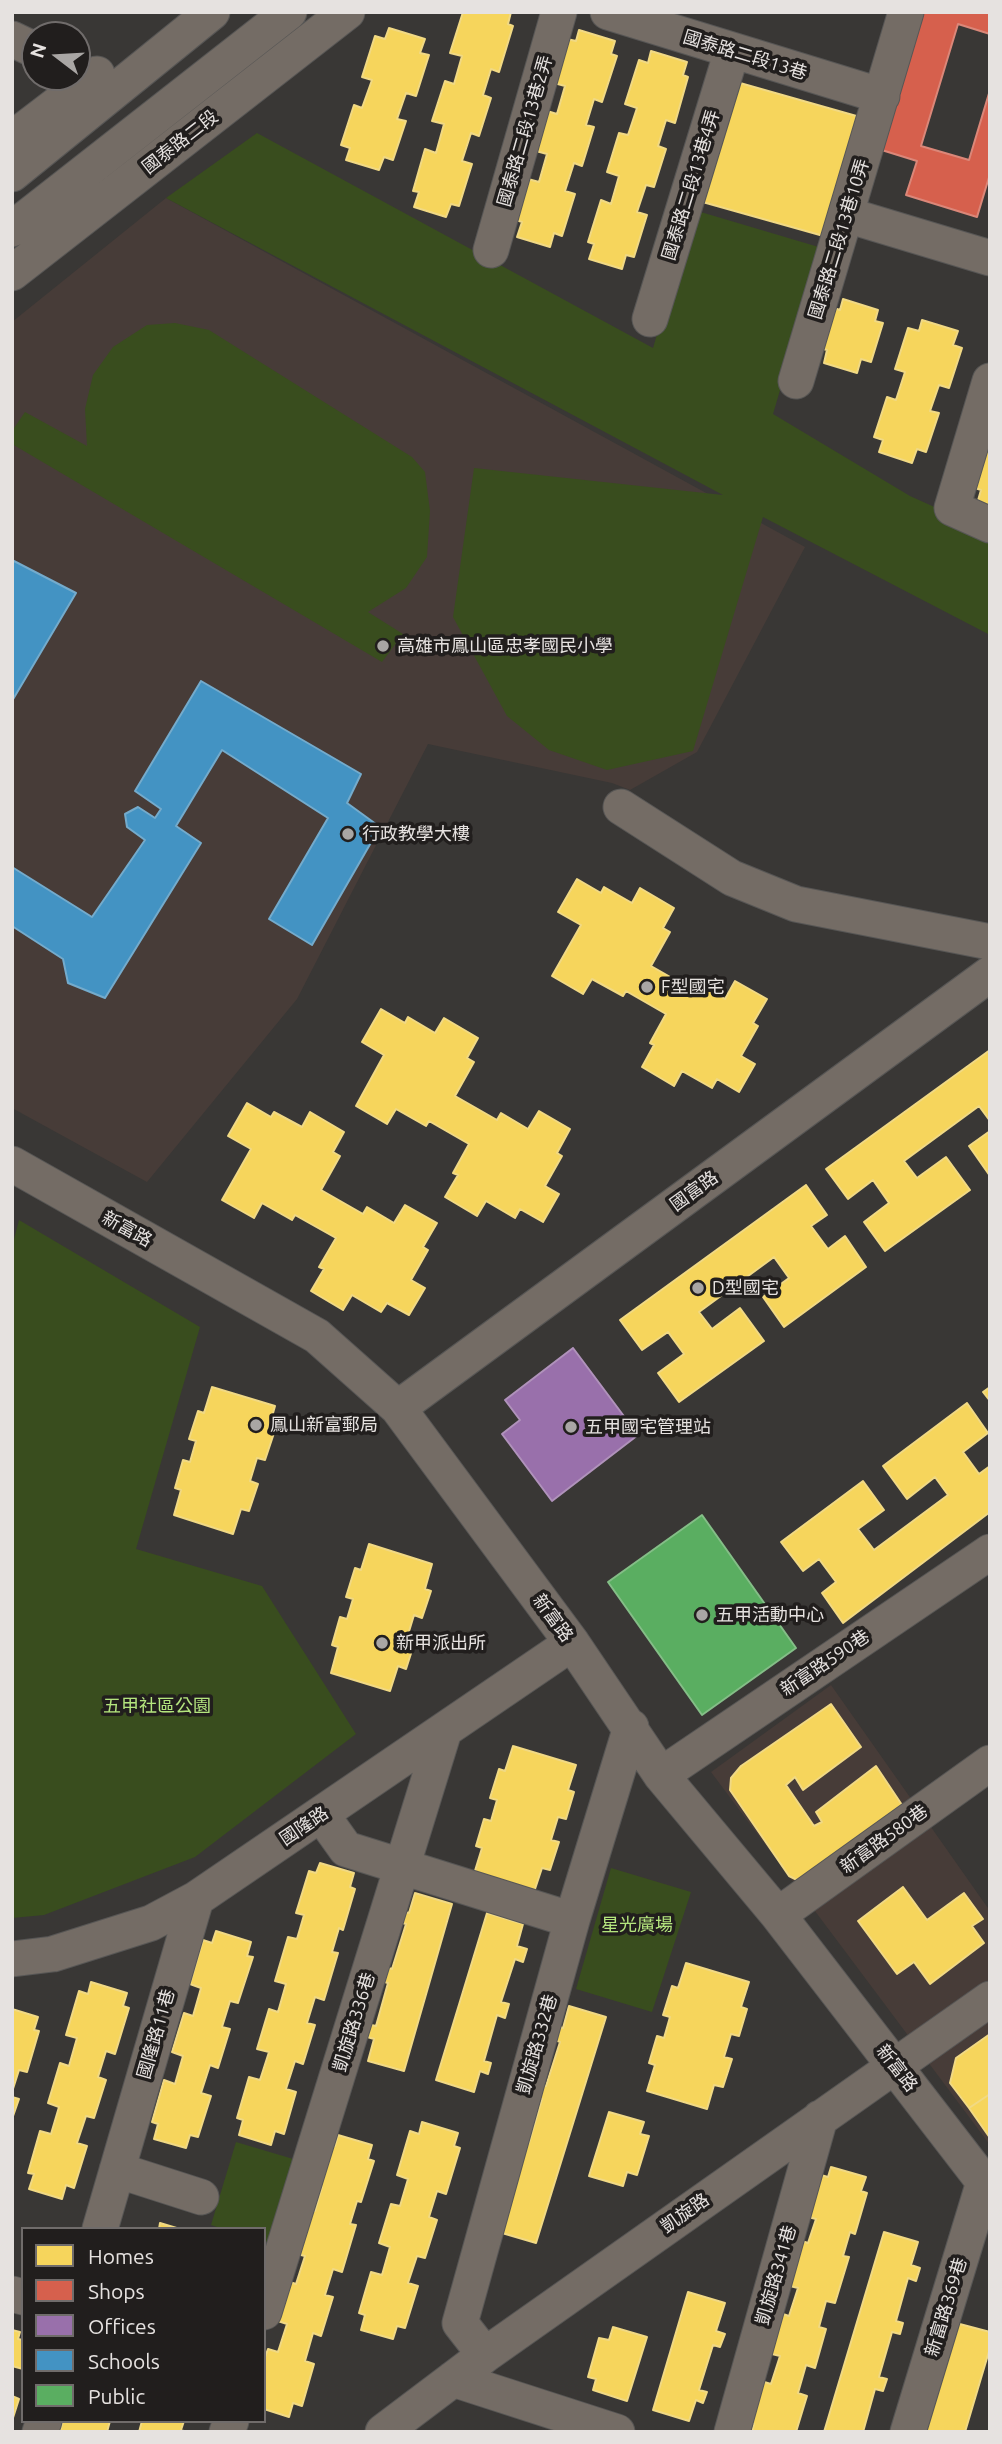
<!DOCTYPE html>
<meta charset="utf-8">
<style>
body{margin:0}
#map{position:relative;width:1002px;height:2444px;overflow:hidden;background:#393735;font-family:Ubuntu,sans-serif}
canvas{display:block}
.frame{position:absolute;inset:0;border:14px solid #e6e2e0;pointer-events:none}
.legend{position:absolute;left:21px;top:2227px;width:245px;height:196px;box-sizing:border-box;background:#211e1d;border:2px solid #706c6b;margin:0;padding:9px 12px;list-style:none;font-size:21px;color:#e6e2e0}
.legend li{display:flex;align-items:center;gap:14px;height:35px}
.legend b{width:35px;border:2px solid #706c6b}
.north{position:absolute;left:21px;top:21px;width:70px;height:70px;box-sizing:border-box;background:#211e1d;border:2px solid #706c6b;border-radius:50%;rotate:287deg;font-size:19px;font-weight:700;line-height:28px;text-align:center;color:#e6e2e0}
.north::after{content:'';display:block;margin:auto;width:24px;height:32px;background:#a9a6a4;clip-path:polygon(50% 0,100% 100%,50% 72%,0 100%)}
</style>
<div id="map">
<canvas width="1002" height="2444"></canvas>
<div class="frame"></div>
<ul class="legend">
<li><b style="height:19px;background:#f6d55c"></b>Homes</li>
<li><b style="height:19px;background:#d6604d"></b>Shops</li>
<li><b style="height:19px;background:#9970ab"></b>Offices</li>
<li><b style="height:19px;background:#4393c3"></b>Schools</li>
<li><b style="height:19px;background:#5aae61"></b>Public</li>
</ul>
<div class="north">N</div>
</div>
<script>
const ctx = document.querySelector('canvas').getContext('2d');
ctx.lineJoin = 'round';
function fill(path, color) { ctx.fillStyle = color; ctx.fill(path, 'evenodd'); }
const poly = rows => new Path2D(rows.map(r => 'M' + r).join(''));
function trace(path, color, width, dash) { ctx.strokeStyle = color; ctx.lineWidth = width; ctx.lineCap = dash ? 'butt' : 'round'; ctx.setLineDash(dash || []); ctx.stroke(path); }
function write(font, color, halo, rows, align = 'center') {
  ctx.font = font + ' Ubuntu,"Noto Sans TC",sans-serif'; ctx.lineWidth = 7; ctx.setLineDash([]); ctx.textBaseline = 'middle'; ctx.strokeStyle = halo; ctx.fillStyle = color; for (const [text, x, y, turn = 0] of rows) {
    ctx.save(); ctx.translate(x, y); ctx.rotate((+turn || 0) * Math.PI / 180); ctx.textAlign = isNaN(turn) ? turn : align; if (halo) ctx.strokeText(text, 0, 0); ctx.fillText(text, 0, 0); ctx.restore();
  }
}
fill(poly([
 [166,198,805,547,697,752,630,790,612,783,428,744,297,999,147,1182,12,1108,12,322],
 [831,1685,990,1911,990,2145,711,1772]
]), '#473c38');
fill(poly([
 [257,133,653,348,694,210,822,248,773,414,910,496,990,532,990,635,763,517,693,751,607,770,549,750,507,716,453,617,474,468,723,495,166,198],
 [175,323,209,330,412,457,425,472,430,511,427,557,406,588,368,612,403,634,382,662,12,444,12,431,25,412,87,446,85,409,93,375,113,347,147,325],
 [19,1220,200,1327,136,1549,262,1586,356,1734,195,1857,44,1915,12,1918,12,1247],
 [611,1868,691,1892,652,2012,576,1989],
 [236,2142,300,2161,274,2244,264,2241,264,2229,223,2229,211,2225]
]), '#394d1e');
const homes = poly([
 [463,12,511,12,508,24,513,26,499,72,491,69,483,95,491,98,479,136,471,133,462,161,472,164,459,206,451,204,446,217,414,207,419,192,413,191,425,149,436,153,444,124,432,121,445,81,454,84,462,56,450,53,463,12],
 [389,28,425,39,420,53,429,55,416,96,406,93,397,119,406,121,393,160,384,157,379,170,346,160,350,148,341,145,354,105,362,108,372,80,362,77,375,36,385,39,389,28],
 [579,30,615,41,611,54,617,56,602,102,594,99,586,125,594,127,582,166,574,163,565,191,575,194,562,236,554,233,550,247,517,237,522,222,516,220,528,179,539,182,547,154,536,151,547,111,557,114,565,86,554,83,567,39,576,41,579,30],
 [651,51,687,62,683,75,688,77,675,123,666,120,658,146,666,149,654,187,646,185,637,212,647,215,634,257,626,255,622,269,589,259,594,244,588,242,601,200,611,204,619,176,607,172,619,133,628,135,637,108,625,104,639,60,648,63,651,51],
 [733,81,860,117,827,237,699,201,733,81],
 [843,299,878,310,875,321,883,323,871,362,861,359,857,373,824,363,827,350,819,348,831,307,840,310,843,299],
 [922,320,958,331,953,345,962,348,949,388,939,385,930,411,939,413,926,452,917,449,912,463,879,452,883,440,874,437,887,397,896,400,905,372,895,369,908,328,919,331,922,320],
 [987,446,990,447,990,508,977,504,981,490,975,488,987,446],
 [577,879,601,893,604,887,632,903,640,888,674,908,663,928,670,932,651,966,693,990,697,983,725,999,735,981,767,999,753,1023,758,1026,741,1056,755,1064,739,1092,717,1079,712,1088,682,1071,674,1086,642,1067,654,1045,650,1043,666,1014,626,991,623,996,592,979,583,994,552,976,581,925,558,912,577,879],
 [381,1009,405,1023,408,1017,435,1033,444,1018,478,1038,467,1058,474,1062,455,1096,497,1120,501,1113,528,1129,539,1111,570,1129,557,1153,562,1156,545,1186,559,1194,543,1222,520,1209,515,1218,486,1201,477,1216,445,1197,458,1175,453,1173,469,1144,429,1121,426,1126,396,1109,387,1124,356,1106,384,1055,362,1042,381,1009],
 [990,1050,990,1121,979,1106,904,1161,917,1178,946,1157,970,1190,885,1251,864,1222,889,1203,873,1180,848,1199,826,1169,990,1050],
 [247,1103,271,1117,274,1112,302,1127,310,1112,344,1132,333,1152,340,1156,321,1190,363,1214,367,1207,394,1223,405,1205,437,1223,423,1247,428,1250,411,1280,425,1288,409,1315,387,1303,381,1312,352,1295,343,1310,311,1291,324,1269,319,1267,336,1238,295,1215,292,1220,262,1203,254,1218,222,1200,251,1149,228,1136,247,1103],
 [990,1131,990,1176,969,1146,990,1131],
 [806,1185,827,1215,811,1226,828,1249,845,1236,866,1267,784,1327,763,1297,789,1278,774,1257,699,1312,712,1329,740,1308,764,1341,679,1402,658,1373,684,1354,668,1332,642,1350,620,1320,806,1185],
 [212,1387,275,1406,268,1431,274,1433,265,1460,257,1458,250,1481,258,1484,249,1511,241,1509,233,1534,174,1515,181,1490,175,1488,183,1460,190,1462,196,1441,189,1439,198,1411,204,1413,212,1387],
 [990,1387,990,1401,983,1392,990,1387],
 [967,1403,988,1433,963,1452,979,1474,990,1466,990,1512,843,1623,822,1593,836,1582,819,1559,803,1571,781,1542,863,1481,884,1510,858,1529,874,1550,948,1495,935,1477,907,1499,883,1466,967,1403],
 [369,1544,432,1564,425,1589,431,1591,422,1618,414,1615,407,1638,415,1641,406,1669,398,1666,390,1691,331,1673,338,1647,332,1645,340,1617,347,1619,353,1599,346,1597,355,1568,361,1570,369,1544],
 [831,1704,861,1747,803,1790,795,1777,786,1785,814,1826,822,1822,816,1812,876,1766,906,1811,799,1881,789,1876,730,1790,731,1778,741,1766,831,1704],
 [513,1746,576,1765,568,1790,574,1792,566,1819,558,1817,551,1840,559,1842,550,1870,542,1868,534,1892,474,1874,482,1848,476,1846,484,1819,491,1821,497,1800,490,1798,499,1769,505,1771,513,1746],
 [320,1863,354,1873,350,1887,355,1889,343,1930,339,1928,332,1952,338,1953,324,2000,315,1997,307,2023,315,2025,303,2064,295,2061,286,2089,296,2092,284,2134,275,2131,271,2145,239,2135,243,2120,237,2118,249,2077,260,2080,269,2052,257,2049,269,2009,278,2012,286,1984,275,1981,288,1937,297,1939,304,1915,296,1913,309,1871,316,1873,320,1863],
 [903,1887,927,1920,964,1893,983,1919,972,1926,984,1943,930,1984,914,1962,897,1974,858,1921,903,1887],
 [415,1893,452,1904,404,2071,368,2061,374,2039,364,2036,367,2024,376,2026,388,1983,381,1981,385,1967,392,1969,406,1924,398,1922,401,1911,409,1913,415,1893],
 [487,1913,523,1924,517,1946,527,1949,523,1962,515,1959,501,2002,509,2004,505,2018,497,2015,484,2061,491,2063,488,2074,480,2071,474,2092,436,2080,487,1913],
 [216,1931,251,1942,247,1956,253,1957,238,2003,230,2001,222,2027,230,2029,218,2068,210,2065,201,2093,211,2096,198,2137,190,2135,186,2148,154,2139,158,2124,152,2122,164,2080,175,2084,183,2056,172,2052,184,2013,193,2016,201,1988,190,1984,203,1940,212,1943,216,1931],
 [686,1963,749,1982,741,2007,747,2009,739,2036,731,2034,724,2057,732,2059,723,2087,714,2085,707,2109,647,2091,655,2065,649,2063,657,2036,664,2038,670,2017,663,2015,672,1986,678,1988,686,1963],
 [91,1982,127,1993,123,2006,129,2008,115,2054,106,2051,98,2077,106,2080,94,2118,86,2116,77,2143,87,2146,74,2188,66,2185,62,2199,29,2189,34,2174,28,2173,40,2131,51,2134,59,2107,48,2103,60,2063,69,2066,77,2038,66,2035,79,1991,88,1994,91,1982],
 [569,2006,606,2017,536,2243,502,2233,521,2141,529,2143,542,2099,534,2096,538,2084,546,2086,560,2042,550,2038,554,2025,563,2028,569,2006],
 [12,2009,38,2017,34,2030,39,2031,27,2072,19,2070,12,2092,12,2009],
 [990,2034,990,2094,969,2108,950,2083,956,2058,990,2034],
 [990,2094,990,2138,969,2108,990,2094],
 [12,2097,19,2099,12,2119,12,2097],
 [609,2112,644,2122,640,2134,649,2136,637,2175,627,2172,623,2186,589,2176,609,2112],
 [422,2122,458,2133,454,2146,460,2148,446,2194,437,2191,429,2217,437,2220,425,2258,417,2256,408,2283,418,2286,405,2328,397,2326,393,2339,361,2330,365,2315,359,2313,371,2272,382,2275,390,2247,379,2243,391,2204,400,2206,408,2179,397,2175,410,2131,419,2134,422,2122],
 [338,2135,372,2145,368,2159,374,2161,361,2202,357,2201,350,2224,356,2225,342,2272,333,2269,325,2295,333,2297,321,2336,313,2333,305,2361,314,2364,302,2406,293,2403,289,2417,264,2409,264,2360,268,2349,278,2352,287,2324,275,2320,287,2281,296,2284,305,2256,293,2253,306,2209,315,2211,322,2187,314,2185,327,2143,335,2146,338,2135],
 [831,2167,866,2177,861,2191,867,2193,855,2234,850,2232,843,2256,849,2257,835,2303,826,2301,819,2327,826,2329,815,2368,806,2365,798,2393,807,2396,796,2432,752,2432,754,2424,748,2422,761,2381,771,2384,780,2356,768,2353,780,2313,789,2316,798,2288,786,2285,799,2240,808,2243,816,2219,808,2217,821,2175,828,2177,831,2167],
 [160,2223,180,2229,159,2229,160,2223],
 [884,2232,918,2242,911,2265,920,2268,916,2281,908,2278,896,2321,903,2323,900,2334,892,2332,879,2377,887,2379,883,2391,875,2389,863,2432,824,2432,884,2232],
 [688,2292,725,2303,716,2331,725,2334,720,2347,713,2345,699,2390,707,2392,703,2403,696,2400,689,2421,653,2410,688,2292],
 [956,2323,990,2332,990,2348,965,2432,924,2432,956,2323],
 [613,2327,647,2337,627,2401,593,2390,596,2379,588,2377,599,2338,609,2340,613,2327],
 [12,2330,20,2332,18,2339,23,2340,23,2369,12,2366,12,2330],
 [12,2396,19,2399,12,2421,12,2396],
 [63,2421,110,2421,107,2432,63,2432,60,2431,63,2421],
 [142,2421,184,2421,181,2430,186,2432,139,2432,142,2421]
]);
fill(homes, '#f6d55c');
trace(homes, '#f1d984', 2);
const shops = poly([
 [913,12,990,12,990,34,958,24,921,146,969,160,990,90,990,174,977,217,906,195,917,161,872,147,913,12]
]);
fill(shops, '#d6604d');
trace(shops, '#db8779', 2);
const offices = poly([
 [573,1348,638,1435,552,1501,502,1434,520,1420,505,1400,573,1348]
]);
fill(offices, '#9970ab');
trace(offices, '#b092bb', 2);
const schools = poly([
 [12,560,76,593,12,701,12,560],
 [201,681,361,774,347,803,380,827,312,945,269,919,328,818,222,750,176,826,201,843,105,998,68,983,63,959,12,926,12,867,92,917,145,840,127,827,125,814,138,807,155,818,161,809,135,791,201,681]
]);
fill(schools, '#4393c3');
trace(schools, '#74abcc', 2);
const public = poly([
 [702,1515,796,1648,702,1715,608,1582,702,1515]
]);
fill(public, '#5aae61');
trace(public, '#84be87', 2);
const minor = poly([
 [608,12,882,96],
 [12,39,35,50],
 [12,139,97,74],
 [12,174,212,12],
 [847,215,990,258],
 [12,229,289,12],
 [491,250,559,12],
 [12,273,347,12],
 [650,319,732,51],
 [796,381,906,12],
 [990,381,952,508,990,525],
 [621,807,732,878,796,904,990,942],
 [12,1164,317,1336,398,1408,572,1643,661,1775,778,1915,990,2190],
 [398,1408,990,974],
 [661,1775,990,1552],
 [321,1814,346,1849,572,1920],
 [778,1915,990,1763],
 [12,1959,53,1954,151,1923,196,1899,572,1643],
 [117,2170,201,2197],
 [100,2229,196,1899],
 [12,2294,23,2297],
 [264,2312,444,1731],
 [485,2355,460,2323,572,1920,631,1727],
 [453,2379,617,2432],
 [40,2432,44,2421],
 [227,2432,231,2421],
 [383,2432,485,2355,990,1999],
 [732,2432,820,2118],
 [908,2432,984,2182]
]);
trace(minor, '#575655', 37);
trace(minor, '#746c65', 35);
for (const [x, y, r, color] of [
 [383,646,7,"#a9a6a4"],
 [348,834,7,"#a9a6a4"],
 [647,987,7,"#a9a6a4"],
 [698,1288,7,"#a9a6a4"],
 [256,1425,7,"#a9a6a4"],
 [571,1427,7,"#a9a6a4"],
 [702,1615,7,"#a9a6a4"],
 [382,1643,7,"#a9a6a4"]
]) { const dot = new Path2D(); dot.arc(x, y, r, 0, 2 * Math.PI); ctx.fillStyle = color; ctx.fill(dot); trace(dot, '#211e1d', 2.5); }
write('18px', '#e6e2e0', '#211e1d', [
 ["國泰路二段13巷",745,55,17],
 ["國泰路二段13巷2弄",525,131,-74],
 ["國泰路二段",180,142,-38],
 ["國泰路二段13巷4弄",691,185,-73],
 ["國泰路二段13巷10弄",839,239,-73],
 ["國富路",694,1191,-36],
 ["新富路",127,1229,29],
 ["新富路",553,1618,54],
 ["新富路590巷",825,1663,-34],
 ["國隆路",304,1826,-34],
 ["新富路580巷",884,1839,-36],
 ["凱旋路336巷",354,2022,-73],
 ["國隆路11巷",156,2034,-74],
 ["凱旋路332巷",537,2044,-74],
 ["新富路",897,2068,52],
 ["凱旋路",685,2213,-35],
 ["凱旋路341巷",776,2275,-74],
 ["新富路369巷",946,2307,-73]
]);
write('18px', '#e6e2e0', '#211e1d', [
 ["高雄市鳳山區忠孝國民小學",397,646],
 ["行政教學大樓",362,834],
 ["F型國宅",661,987],
 ["D型國宅",712,1288],
 ["鳳山新富郵局",270,1425],
 ["五甲國宅管理站",585,1427],
 ["五甲活動中心",716,1615],
 ["新甲派出所",396,1643]
], 'left');
write('18px', '#b4e57e', '#211e1d', [
 ["五甲社區公園",157,1706],
 ["星光廣場",637,1925]
]);
</script>
